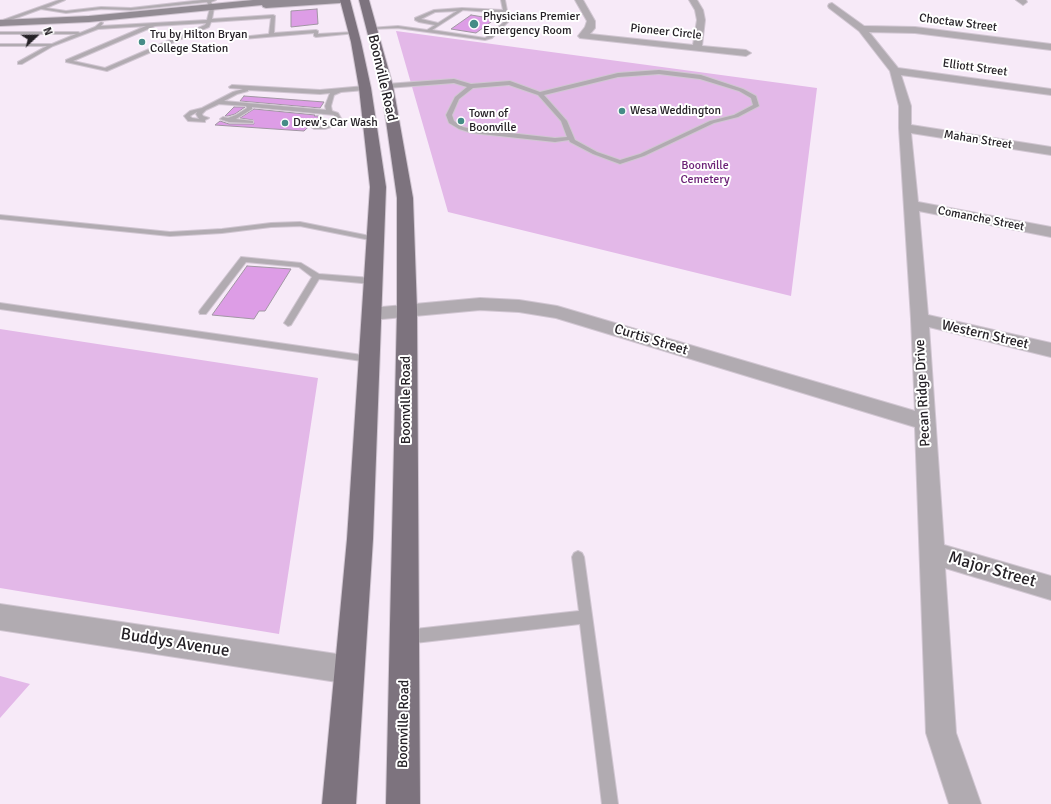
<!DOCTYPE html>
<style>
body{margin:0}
#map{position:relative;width:1051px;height:804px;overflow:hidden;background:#f7eaf8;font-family:Signika,sans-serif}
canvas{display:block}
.north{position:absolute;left:16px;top:16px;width:40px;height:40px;-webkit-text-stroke:3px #fff;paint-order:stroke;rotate:68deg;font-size:11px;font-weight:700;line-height:16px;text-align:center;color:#252126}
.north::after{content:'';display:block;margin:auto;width:14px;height:18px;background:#252126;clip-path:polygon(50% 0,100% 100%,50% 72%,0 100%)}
</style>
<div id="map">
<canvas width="1051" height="804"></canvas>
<div class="north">N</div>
</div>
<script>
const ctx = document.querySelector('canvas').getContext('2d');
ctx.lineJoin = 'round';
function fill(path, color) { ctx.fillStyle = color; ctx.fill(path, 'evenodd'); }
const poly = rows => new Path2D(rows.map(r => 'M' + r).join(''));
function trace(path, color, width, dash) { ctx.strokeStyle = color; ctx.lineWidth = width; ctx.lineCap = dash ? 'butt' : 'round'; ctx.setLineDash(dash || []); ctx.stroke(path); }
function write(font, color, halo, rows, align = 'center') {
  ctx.font = font + ' Signika,sans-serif'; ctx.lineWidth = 4; ctx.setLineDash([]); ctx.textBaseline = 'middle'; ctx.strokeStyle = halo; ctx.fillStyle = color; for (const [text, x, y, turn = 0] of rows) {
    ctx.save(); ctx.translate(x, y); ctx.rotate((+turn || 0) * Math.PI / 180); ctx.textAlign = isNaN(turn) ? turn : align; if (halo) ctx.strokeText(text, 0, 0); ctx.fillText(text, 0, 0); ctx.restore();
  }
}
fill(poly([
 [396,31,817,88,791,296,448,212],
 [0,329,318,378,279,634,0,588],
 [0,676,30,684,0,718]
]), '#e3b8e8');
const building = poly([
 [317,9,318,24,291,27,291,11,317,9],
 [471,15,495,19,476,33,451,29,471,15],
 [244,96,324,102,320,108,240,101,244,96],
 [234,107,245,107,235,114,228,116,225,116,234,107],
 [254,109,315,115,314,116,320,116,304,131,215,125,220,121,229,124,254,124,253,120,240,118,254,109],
 [247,266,291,269,265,311,259,311,254,319,212,315,247,266]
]);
fill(building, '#dd9de6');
trace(building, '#a196a3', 1);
const lane = poly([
 [59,0,65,0,46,8,66,11,101,7,131,8,202,0,216,0,211,2,214,8,212,19,273,15,275,16,274,33,316,30,318,31,318,34,354,32,356,33,316,37,314,36,314,33,243,39,241,37,269,34,271,18,211,22,209,27,107,71,66,62,66,60,146,26,98,29,53,46,22,64,18,64,18,62,47,46,0,46,0,44,52,44,76,34,0,34,0,32,78,32,80,33,95,27,101,22,103,23,101,26,207,20,210,8,207,2,131,10,101,9,66,13,41,9,0,24,0,21,59,0],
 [206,23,205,25,105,68,73,61,155,26,206,23],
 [501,0,505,0,509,21,492,38,485,40,398,28,371,29,369,28,398,26,427,30,435,25,419,22,415,20,415,18,434,10,462,8,503,10,501,0],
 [463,10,503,13,505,21,488,36,485,38,432,30,463,10],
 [457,11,438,23,421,19,435,12,457,11],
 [659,70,701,75,743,89,756,96,759,106,738,117,714,123,644,156,620,164,593,154,570,142,569,140,555,142,472,133,459,129,449,123,446,115,455,97,467,87,454,83,387,88,384,86,387,84,454,79,471,84,510,81,540,92,618,73,659,70],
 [659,74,700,79,739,91,751,98,753,105,734,115,710,121,640,154,620,160,597,152,575,140,567,121,544,95,618,77,659,74],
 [509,85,538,95,561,121,567,137,555,138,472,129,463,127,454,121,452,115,459,99,473,88,509,85],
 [232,85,320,90,365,86,368,88,365,90,341,92,334,95,331,106,332,111,338,113,342,120,337,125,325,129,314,129,311,127,333,123,336,120,334,115,252,107,252,109,236,119,253,121,253,123,229,122,220,119,223,117,228,118,236,115,247,108,246,106,219,104,206,110,202,114,203,116,209,118,205,120,205,122,188,121,184,116,190,111,202,108,233,92,243,89,230,88,229,87,232,85],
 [248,90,320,94,330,93,325,106,326,110,224,101,237,94,248,91,248,90],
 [197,112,196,114,199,119,192,118,190,116,197,112],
 [0,215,170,232,222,229,271,223,300,222,375,237,379,239,375,241,300,226,271,227,222,233,170,236,0,219,0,215],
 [241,257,301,263,319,274,372,278,376,281,372,284,319,279,291,325,288,326,284,323,312,277,299,267,246,262,206,314,200,314,199,312,200,310,241,257],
 [0,303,369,356,374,359,369,362,0,309,0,303],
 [578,551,582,553,584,557,618,804,602,804,580,624,406,644,401,642,399,637,401,632,406,630,579,611,572,557,574,553,578,551]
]);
const street = poly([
 [575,0,583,0,595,21,595,28,590,34,693,45,697,20,695,10,689,0,697,0,703,10,705,20,702,46,746,50,751,53,746,56,580,38,578,36,585,27,587,21,575,0],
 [1016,0,1026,0,1027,2,1023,5,1016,0],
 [832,3,864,26,915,27,1051,44,1051,50,915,33,869,32,898,68,1051,89,1051,95,901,75,911,106,911,125,1051,147,1051,155,911,133,918,202,1051,227,1051,237,919,211,928,315,1051,343,1051,357,929,327,944,545,1051,576,1051,600,945,568,956,733,981,804,949,804,926,733,915,427,556,318,519,312,480,310,371,320,365,318,362,314,365,310,371,308,480,298,519,300,557,306,915,411,911,319,899,128,899,106,890,71,859,31,829,8,828,6,829,4,832,3],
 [0,604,350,656,360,660,364,670,360,680,350,684,0,630,0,604]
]);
const secondary = poly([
 [253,0,345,0,340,3,266,8,263,7,262,5,89,22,0,26,0,20,89,16,253,0]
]);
const primary = poly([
 [340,0,350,0,361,42,371,88,386,187,373,539,356,804,322,804,347,539,370,187,359,88,351,42,340,0],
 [359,0,369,0,393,86,413,198,417,310,420,804,386,804,397,310,397,198,381,86,359,0]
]);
trace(lane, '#d1c6d2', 2);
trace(street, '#d1c6d2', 2);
trace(secondary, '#d1c6d2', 2);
trace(primary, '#d1c6d2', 2);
fill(lane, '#b1abb1');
fill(street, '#b1abb1');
fill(secondary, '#928b93');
fill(primary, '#7d737e');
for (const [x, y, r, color] of [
 [474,24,5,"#468c87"],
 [142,42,4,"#468c87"],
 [622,111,4,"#468c87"],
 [461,121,4,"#468c87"],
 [285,123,4,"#468c87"]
]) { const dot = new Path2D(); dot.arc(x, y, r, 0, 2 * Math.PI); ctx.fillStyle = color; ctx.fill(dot); trace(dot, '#fff', 1.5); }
write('12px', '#252126', '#fff', [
 ["Physicians Premier",483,17],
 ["Emergency Room",483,31],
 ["Tru by Hilton Bryan",150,35],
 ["College Station",150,49],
 ["Wesa Weddington",630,111],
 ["Town of",469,114],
 ["Boonville",469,128],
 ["Drew's Car Wash",293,123]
], 'left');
write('12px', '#252126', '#fff', [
 ["Choctaw Street",958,23,7],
 ["Pioneer Circle",666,32,6],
 ["Elliott Street",975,68,8],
 ["Mahan Street",978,140,9],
 ["Comanche Street",981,219,11]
]);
write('12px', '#6c2176', '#fff', [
 ["Boonville",705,166],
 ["Cemetery",705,180]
]);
write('14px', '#252126', '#fff', [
 ["Boonville Road",382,78,77],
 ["Western Street",985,335,13],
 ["Curtis Street",651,340,17],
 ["Pecan Ridge Drive",923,393,-93],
 ["Boonville Road",406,400,-90],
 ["Boonville Road",404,724,-89]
]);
write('17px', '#252126', '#fff', [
 ["Major Street",992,570,16],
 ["Buddys Avenue",175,643,9]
]);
</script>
